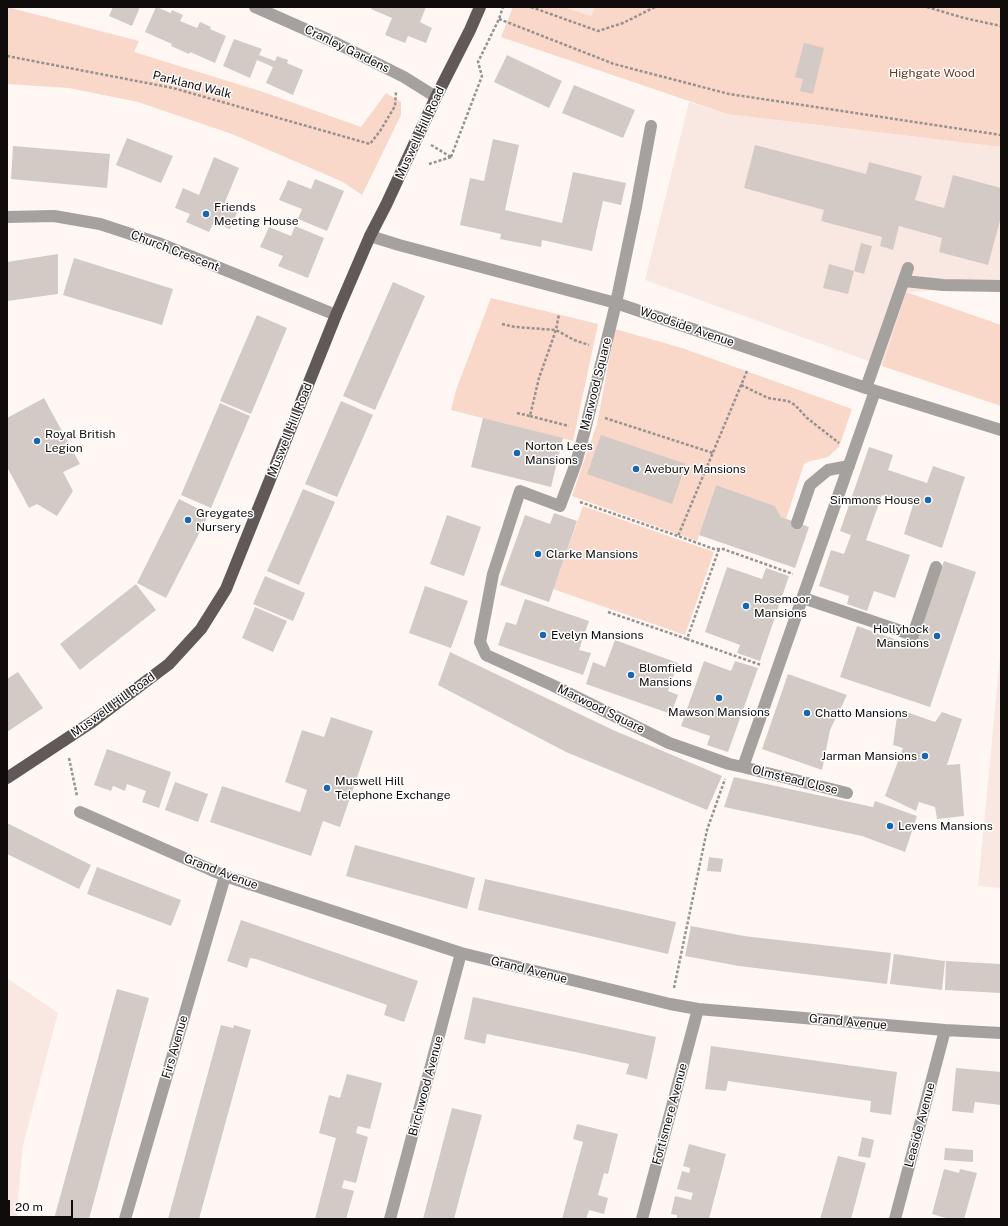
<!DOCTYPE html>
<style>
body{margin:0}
#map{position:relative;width:1008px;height:1226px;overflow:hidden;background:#fef7f4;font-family:"Public Sans",sans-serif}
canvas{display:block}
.frame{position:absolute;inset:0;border:8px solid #0f0c0b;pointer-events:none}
.scale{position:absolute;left:8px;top:1200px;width:65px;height:18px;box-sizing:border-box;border:2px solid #0f0c0b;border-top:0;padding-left:5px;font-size:12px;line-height:14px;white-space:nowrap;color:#0f0c0b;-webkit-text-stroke:3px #fff;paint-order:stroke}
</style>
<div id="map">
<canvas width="1008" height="1226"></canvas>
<div class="frame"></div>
<div class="scale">20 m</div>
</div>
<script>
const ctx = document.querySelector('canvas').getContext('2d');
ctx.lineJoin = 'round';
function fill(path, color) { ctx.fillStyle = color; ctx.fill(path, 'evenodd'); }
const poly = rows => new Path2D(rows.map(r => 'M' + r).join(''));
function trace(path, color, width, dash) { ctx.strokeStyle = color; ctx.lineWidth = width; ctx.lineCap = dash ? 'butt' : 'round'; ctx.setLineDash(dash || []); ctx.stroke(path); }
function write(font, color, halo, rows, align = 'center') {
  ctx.font = font + ' "Public Sans",sans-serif'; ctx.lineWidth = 3; ctx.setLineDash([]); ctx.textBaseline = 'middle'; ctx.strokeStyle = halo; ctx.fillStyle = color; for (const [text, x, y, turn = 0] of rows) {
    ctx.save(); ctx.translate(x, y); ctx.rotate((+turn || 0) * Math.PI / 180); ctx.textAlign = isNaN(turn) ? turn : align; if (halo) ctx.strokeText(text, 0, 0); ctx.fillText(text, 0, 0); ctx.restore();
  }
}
fill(poly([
 [564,7,595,7,591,16],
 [689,102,727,114,1001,147,1001,287,906,292,882,366,645,280],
 [1001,646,1001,888,978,886],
 [7,978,58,1013,23,1145,16,1219,7,1219]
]), '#f9e8e1');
fill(poly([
 [7,7,139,41,134,52,260,91,361,127,386,93,401,102,401,115,362,195,343,182,232,134,138,102,69,88,7,84],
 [513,7,564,7,591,16,595,7,1001,7,1001,147,727,114,501,37],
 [906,292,1001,325,1001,406,882,366],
 [491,298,598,324,573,441,451,410,456,390],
 [615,329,682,348,852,409,839,447,828,457,807,462,804,464,786,519,781,517,775,506,716,485,697,541,572,496,597,424],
 [583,506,714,552,685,635,553,589]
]), '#f9d7c9');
fill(poly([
 [113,7,140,7,132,26,109,16],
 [156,7,171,13,172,10,183,15,180,21,197,28,200,22,211,27,210,29,226,36,215,63,190,52,189,54,171,46,172,44,145,32],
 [372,7,426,7,420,22,432,28,426,43,408,36,405,43,385,35,392,18,371,9],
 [234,39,262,49,259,55,275,61,277,56,288,60,287,63,303,70,293,95,266,83,273,67,257,60,250,78,223,66],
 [804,43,824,48,813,94,800,91,803,79,795,77],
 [507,55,562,81,549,108,494,82],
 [574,85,635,110,623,138,562,113],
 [127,138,173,156,161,183,116,165],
 [493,139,519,145,505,210,562,223,573,172,626,183,621,205,603,201,592,251,542,240,541,247,500,239,501,234,460,225,470,178,484,181],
 [755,145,866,174,869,162,922,176,915,200,944,208,953,175,1001,188,1001,217,988,265,939,252,942,238,899,226,893,250,880,246,882,237,821,221,824,210,744,188],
 [13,146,110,154,107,188,11,179],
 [214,157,239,168,225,202,239,208,230,229,214,222,209,232,186,222,190,214,175,208,183,188,199,195],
 [315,179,344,191,327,231,298,219,302,209,279,200,288,180,311,189],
 [295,226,324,238,308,278,278,266,283,256,260,247,269,227,291,236],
 [861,243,872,246,864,274,854,271],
 [58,254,58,294,7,301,7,262],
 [74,258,173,289,162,325,63,295],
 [829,264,854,271,848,294,823,288],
 [393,282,425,296,375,410,343,396],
 [257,315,287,328,251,414,220,401],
 [44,398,80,464,63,472,73,491,57,516,37,504,29,508,7,467,7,418],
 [341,401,373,415,337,497,305,484],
 [220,403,250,416,211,508,181,495],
 [483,418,563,438,551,487,471,467],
 [601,435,686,464,672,504,587,474],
 [869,447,893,455,888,470,927,483,933,466,965,477,942,548,904,534,913,505,882,495,866,540,910,555,895,598,874,591,867,611,847,604,849,596,819,586,831,550,844,554,851,535,840,531],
 [716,485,775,506,781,517,809,527,795,568,699,535],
 [303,489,335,502,299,585,267,571],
 [179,499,209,514,166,598,137,583],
 [554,513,577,521,549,602,500,585,525,515,550,524],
 [447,515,481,527,464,576,430,564],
 [944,561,976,572,930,707,840,677,857,626,915,646],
 [727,567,762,579,766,568,789,576,760,661,737,653,740,645,705,632],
 [265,576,305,593,293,621,253,604],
 [136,584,156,610,80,670,60,644],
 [425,586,468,601,451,648,409,633],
 [525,599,589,621,579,650,591,653,583,675,498,645,506,622,516,625],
 [255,607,287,621,273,652,242,638],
 [615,640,678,663,668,691,678,695,671,714,586,684,593,662,605,667],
 [450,652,613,730,722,776,707,810,566,752,438,685],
 [704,661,731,671,735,661,758,668,728,752,707,745,710,736,681,726],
 [18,672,43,708,7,732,7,679],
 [788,674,847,695,830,730,822,770,762,749],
 [898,709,935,722,942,712,962,719,947,765,960,764,964,816,937,819,935,807,919,802,916,811,885,796,903,748,893,745],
 [331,717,373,731,340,827,323,821,311,856,210,822,222,786,300,812,307,790,285,782,302,730,324,737],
 [107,749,171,772,159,808,142,802,146,791,127,784,125,791,113,786,111,791,94,785],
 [734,777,873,807,875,801,917,816,905,852,862,836,724,807],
 [175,782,208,794,198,822,165,810],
 [7,823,91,865,79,889,7,854],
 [355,845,475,878,467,909,346,876],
 [709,857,723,859,721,872,707,871],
 [97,867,181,900,171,926,87,894],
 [485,879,676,922,668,954,478,910],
 [241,920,418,981,404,1022,384,1015,387,1005,256,959,250,958,247,968,227,961],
 [691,926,744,936,891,953,887,984,739,966,685,956],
 [894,954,945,961,942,990,890,984],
 [946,961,1001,964,1001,993,945,990],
 [117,989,149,998,89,1219,54,1219],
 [473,997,656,1037,647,1079,626,1074,629,1064,580,1053,487,1034,485,1044,464,1039],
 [221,1025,233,1028,234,1025,251,1030,199,1219,168,1219],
 [711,1046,897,1072,891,1115,870,1112,871,1101,734,1082,728,1081,726,1091,705,1089],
 [956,1068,1001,1072,1001,1105,975,1102,973,1113,952,1111],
 [347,1074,382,1083,370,1129,358,1126,357,1129,356,1133,368,1137,356,1183,344,1180,342,1188,354,1191,346,1219,315,1219,336,1138,319,1133,329,1095,340,1098],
 [452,1108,482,1115,461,1192,454,1219,423,1219],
 [577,1124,618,1134,608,1174,604,1173,598,1195,608,1198,604,1214,589,1210,586,1219,562,1219,583,1142,573,1139],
 [862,1137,874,1140,870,1158,858,1156],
 [689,1144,726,1154,709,1219,677,1219,677,1215,671,1214,675,1196,691,1200,693,1193,677,1189,682,1171,689,1173,690,1170,690,1168,683,1166],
 [945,1148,973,1150,973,1162,944,1160],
 [838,1156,866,1163,851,1219,820,1219],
 [944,1169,959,1173,960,1169,977,1173,964,1219,946,1219,946,1218,932,1214]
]), '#d3cac6');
trace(poly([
 [531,7,598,31,623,23,655,7],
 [927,7,964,18,1001,26],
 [499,19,614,64,729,94,1001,135],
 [7,56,173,88,370,144,380,131,395,106,396,92],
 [431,145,451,157],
 [451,157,482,76,478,62,499,19,503,7],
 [429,164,451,157],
 [502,324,515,327,556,330,574,340,589,345],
 [747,371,678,536,714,549,723,549,793,574],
 [741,385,768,398,788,401,795,405,807,418,839,443],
 [517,413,530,416,539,378,556,330,559,314],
 [530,416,569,426],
 [605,418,713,453],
 [580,502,678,536],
 [719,549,687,639,761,665],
 [608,612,687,639],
 [69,758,77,796],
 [674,988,707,830,725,779]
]), '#979290', 2.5, [3, 2]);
trace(poly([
 [255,7,334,42,404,77,436,97],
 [651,126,636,207,616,303,585,430,576,463,560,506,520,491,493,574,480,642,486,655,552,685,669,743,729,764,743,767,875,391],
 [7,217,54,216,100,224,161,244,336,315],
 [370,236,399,245,616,303,866,388,1001,430],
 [904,281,943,285,1001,286],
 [866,388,908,268],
 [797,523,810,485,828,470,849,466],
 [803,598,913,635,936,567],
 [743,767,847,793],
 [80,812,225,876,461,953,670,1004,698,1009,945,1030,1001,1033],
 [125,1219,225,876],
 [390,1219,461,953],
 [642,1219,698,1009],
 [895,1219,945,1030]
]), '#a4a19f', 12);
trace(poly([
 [7,778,92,722,169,664,201,629,226,589,336,315,370,236,386,205,436,97,470,30,480,7]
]), '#605957', 12);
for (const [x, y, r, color] of [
 [206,214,4,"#1766b5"],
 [37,441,4,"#1766b5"],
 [517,453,4,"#1766b5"],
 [636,469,4,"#1766b5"],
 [928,500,4,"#1766b5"],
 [188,520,4,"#1766b5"],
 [538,554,4,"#1766b5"],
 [746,606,4,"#1766b5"],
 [543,635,4,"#1766b5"],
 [937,636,4,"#1766b5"],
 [631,675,4,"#1766b5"],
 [719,698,4,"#1766b5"],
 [807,713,4,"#1766b5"],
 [925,756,4,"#1766b5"],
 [327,788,4,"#1766b5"],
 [890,826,4,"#1766b5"]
]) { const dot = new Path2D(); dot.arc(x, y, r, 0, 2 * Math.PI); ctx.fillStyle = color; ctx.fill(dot); trace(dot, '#fff', 1.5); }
write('12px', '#0f0c0b', '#fff', [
 ["Cranley Gardens",347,49,26],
 ["Parkland Walk",192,85,14],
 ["Muswell Hill Road",420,133,-65],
 ["Church Crescent",175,251,21],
 ["Woodside Avenue",687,327,19],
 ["Marwood Square",596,384,-76],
 ["Muswell Hill Road",290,430,-68],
 ["Muswell Hill Road",113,705,-36],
 ["Marwood Square",601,709,26],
 ["Olmstead Close",795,780,14],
 ["Grand Avenue",221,872,21],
 ["Grand Avenue",529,970,14],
 ["Grand Avenue",848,1022,5],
 ["Firs Avenue",175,1047,-74],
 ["Birchwood Avenue",426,1086,-75],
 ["Fortismere Avenue",670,1114,-75],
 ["Leaside Avenue",920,1125,-75]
]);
write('12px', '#6f3316', '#fff', [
 ["Highgate Wood",932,73]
]);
write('12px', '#0f0c0b', '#fff', [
 ["Friends",214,207],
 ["Meeting House",214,221],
 ["Royal British",45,434],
 ["Legion",45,448],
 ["Norton Lees",525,446],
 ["Mansions",525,460],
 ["Avebury Mansions",644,469],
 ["Simmons House",920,500,"right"],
 ["Greygates",196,513],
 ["Nursery",196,527],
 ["Clarke Mansions",546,554],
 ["Rosemoor",754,599],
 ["Mansions",754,613],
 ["Hollyhock",929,629,"right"],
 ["Mansions",929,643,"right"],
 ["Evelyn Mansions",551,635],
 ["Blomfield",639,668],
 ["Mansions",639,682],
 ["Mawson Mansions",719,712,"center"],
 ["Chatto Mansions",815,713],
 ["Jarman Mansions",917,756,"right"],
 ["Muswell Hill",335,781],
 ["Telephone Exchange",335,795],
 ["Levens Mansions",898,826]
], 'left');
</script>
